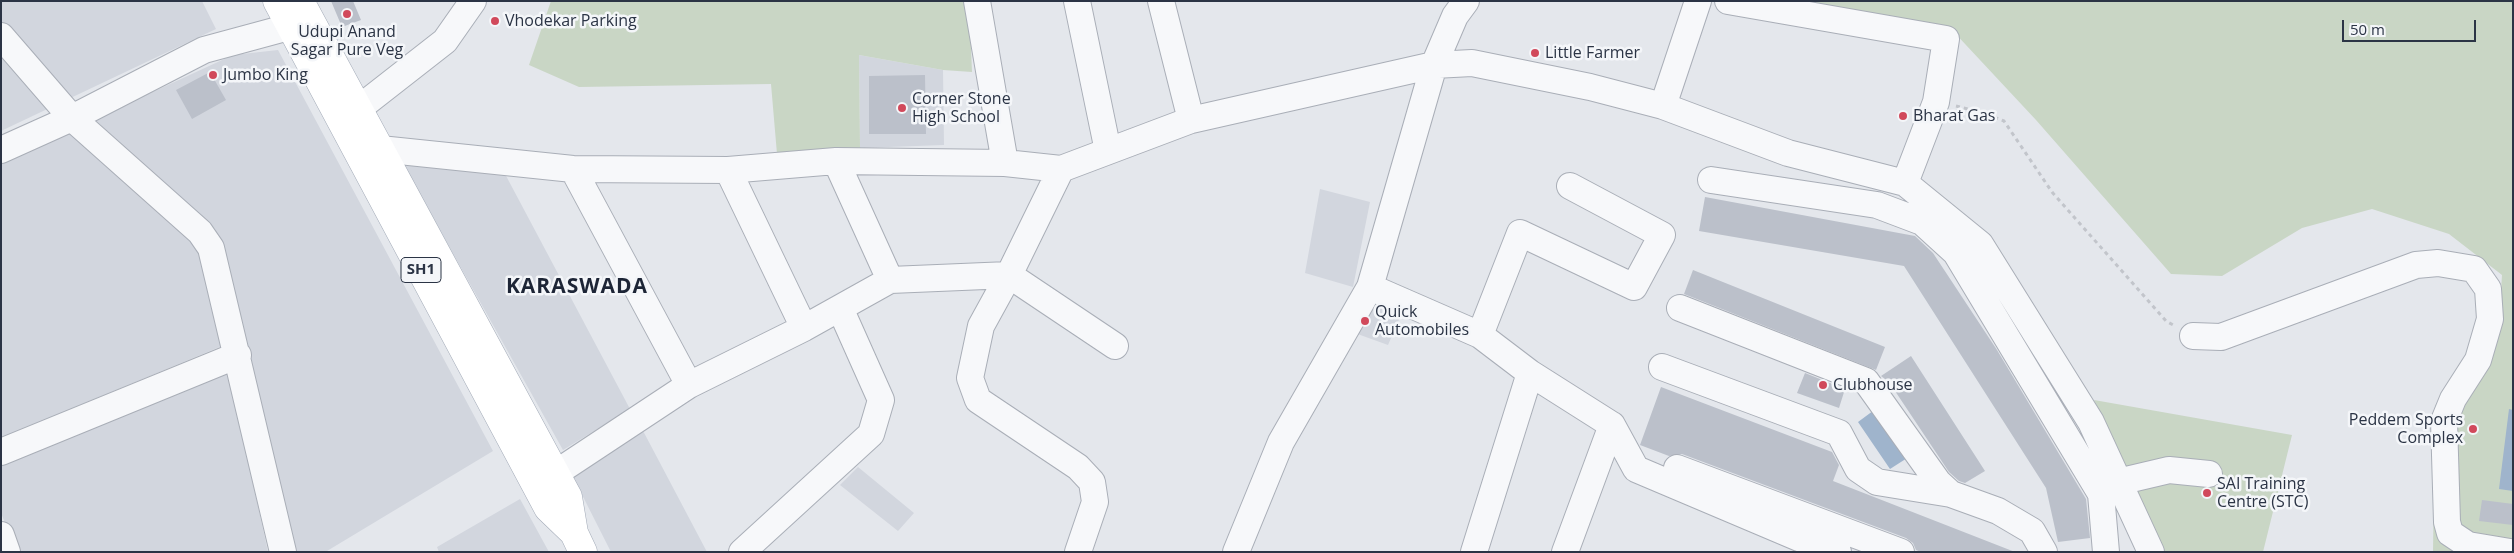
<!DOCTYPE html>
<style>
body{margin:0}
#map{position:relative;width:2514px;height:553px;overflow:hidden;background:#e4e7ec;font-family:"Open Sans",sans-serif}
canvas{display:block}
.frame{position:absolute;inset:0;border:2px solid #2b3445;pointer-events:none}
.scale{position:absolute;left:2342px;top:20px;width:134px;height:22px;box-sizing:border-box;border:2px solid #2b3445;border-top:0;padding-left:6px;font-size:15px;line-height:18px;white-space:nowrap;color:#2b3445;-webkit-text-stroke:4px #f4f6f9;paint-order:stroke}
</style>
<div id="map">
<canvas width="2514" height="553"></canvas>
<div class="frame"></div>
<div class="scale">50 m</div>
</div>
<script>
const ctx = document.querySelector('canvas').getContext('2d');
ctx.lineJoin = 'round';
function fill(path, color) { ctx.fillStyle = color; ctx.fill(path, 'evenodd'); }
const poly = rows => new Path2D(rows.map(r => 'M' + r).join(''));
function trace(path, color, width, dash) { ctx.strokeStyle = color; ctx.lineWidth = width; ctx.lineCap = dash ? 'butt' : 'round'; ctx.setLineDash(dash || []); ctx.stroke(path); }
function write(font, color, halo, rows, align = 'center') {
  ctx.font = font + ' "Open Sans",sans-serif'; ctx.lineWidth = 5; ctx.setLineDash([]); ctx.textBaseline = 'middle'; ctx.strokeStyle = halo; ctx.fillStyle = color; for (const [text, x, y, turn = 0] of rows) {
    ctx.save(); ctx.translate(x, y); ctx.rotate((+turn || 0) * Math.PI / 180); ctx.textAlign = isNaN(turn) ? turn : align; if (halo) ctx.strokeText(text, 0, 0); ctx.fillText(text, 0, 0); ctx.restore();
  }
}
fill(poly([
 [1,1,202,1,216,29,1,131],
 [278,50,493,451,327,551,297,552,215,229,94,119,233,55],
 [859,55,943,70,944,145,860,148],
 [70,131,201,248,222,346,1,438,1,163],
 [400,159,504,172,630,409,563,450],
 [1320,189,1370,202,1353,287,1305,273],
 [1370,297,1401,315,1388,345,1352,332],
 [228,369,268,552,17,552,1,513,1,465],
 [641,427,707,552,611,552,571,473],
 [858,467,914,513,898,531,840,485],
 [520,499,549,552,439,552,437,547]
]), '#d2d6de');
fill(poly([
 [551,1,969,1,972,72,943,70,859,55,860,148,777,154,771,84,579,87,529,65],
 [1789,1,2513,1,2513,552,2433,552,2435,406,2476,337,2498,338,2502,275,2449,234,2372,209,2302,228,2222,276,2171,274,2036,120,1952,30],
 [2094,400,2292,435,2263,552,2165,552]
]), '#c9d6c5');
fill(poly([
 [1881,405,1915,453,1890,469,1858,422],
 [2509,409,2513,410,2513,491,2499,489]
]), '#9fb4cc');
fill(poly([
 [331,1,353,1,361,20,342,27],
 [210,72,226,100,192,119,176,90],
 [925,75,926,134,869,134,869,76],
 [1705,197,1915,236,1933,253,1997,350,2086,499,2090,538,2058,542,2046,488,1904,266,1699,231],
 [1693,270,1885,347,1876,370,1684,294],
 [1911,356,1985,471,1965,483,1959,481,1949,472,1889,382,1881,376],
 [1805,373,1845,389,1839,408,1797,393],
 [1661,387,1832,452,1839,465,1833,481,2015,552,1921,552,1916,550,1913,543,1906,538,1682,454,1669,456,1640,445],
 [2482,500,2513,504,2513,525,2479,521]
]), '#bbc0ca');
const minor = poly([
 [977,1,1005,163],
 [1077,1,1108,151],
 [1161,1,1191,120],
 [1728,1,1946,39,1936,102,1905,183],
 [1,36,72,118,200,232,211,248,283,552],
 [1663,106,1698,1],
 [358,109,445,41,473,1],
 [1,150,72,118,204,50,289,27,308,16],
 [363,155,380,149,573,169,728,170,836,161,1005,163,1061,169,1191,120,1434,65,1472,63,1590,87,1663,106,1788,153,1905,183,1980,244,2091,422,2151,552],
 [836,161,890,280],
 [573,169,689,385],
 [728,170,804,328],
 [1711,180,1877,205,1922,222,1956,253,2101,494,2106,552],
 [1370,287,1480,335,1530,373,1612,425,1636,469,1799,538,1838,552],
 [1680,308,1866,381,1938,482,1951,494,1998,511,2032,531,2044,552],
 [1480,335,1520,233,1634,287,1662,235,1570,186],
 [2193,336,2221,337,2416,265,2438,263,2474,269,2488,289,2490,319,2478,360,2453,399,2444,421,2447,522,2450,533,2468,545,2510,552],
 [1662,367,1839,433,1858,469,1877,482,1951,494],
 [1,452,238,355],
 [1677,468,1901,552],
 [556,473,689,385,804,328,890,280,1009,275,1061,169],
 [2118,482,2169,470,2209,474],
 [1,535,7,552],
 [742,552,871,434,881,400,840,308],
 [1078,552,1095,502,1092,482,1078,467,978,400,970,378,981,326,1009,275,1115,346],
 [1236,552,1281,442,1370,287,1434,65,1455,16,1466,1],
 [1474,552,1530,373],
 [1565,552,1612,425]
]);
const major = poly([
 [277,1,548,508,574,533],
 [300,1,568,497,574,533,583,552]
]);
trace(minor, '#a9aeb7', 28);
trace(major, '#a3abb8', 29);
trace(poly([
 [1956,106,1984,113,2004,121,2052,192,2166,321,2175,326]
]), '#c2c5cb', 3, [4, 4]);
trace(minor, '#f7f8fa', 26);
trace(major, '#fff', 28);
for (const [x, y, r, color] of [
 [347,14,5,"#d1495b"],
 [495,21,5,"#d1495b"],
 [1535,53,5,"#d1495b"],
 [213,75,5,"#d1495b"],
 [902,108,5,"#d1495b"],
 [1903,116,5,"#d1495b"],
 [1365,321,5,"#d1495b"],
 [1823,385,5,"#d1495b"],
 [2473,429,5,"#d1495b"],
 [2207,493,5,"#d1495b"]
]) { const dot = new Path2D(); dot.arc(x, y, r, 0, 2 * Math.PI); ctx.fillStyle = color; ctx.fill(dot); trace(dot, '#f4f6f9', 2); }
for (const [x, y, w] of [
 [421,270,40]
]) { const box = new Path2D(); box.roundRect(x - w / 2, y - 12.5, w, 25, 4); ctx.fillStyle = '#f4f6f9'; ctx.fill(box); trace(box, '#2b3445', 1); }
write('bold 15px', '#2b3445', null, [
 ["SH1",421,270]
]);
write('16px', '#2b3445', '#f4f6f9', [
 ["Vhodekar Parking",505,21],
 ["Udupi Anand",347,32,"center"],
 ["Sagar Pure Veg",347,50,"center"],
 ["Little Farmer",1545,53],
 ["Jumbo King",223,75],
 ["Corner Stone",912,99],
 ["High School",912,117],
 ["Bharat Gas",1913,116],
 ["Quick",1375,312],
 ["Automobiles",1375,330],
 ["Clubhouse",1833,385],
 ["Peddem Sports",2463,420,"right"],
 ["Complex",2463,438,"right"],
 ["SAI Training",2217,484],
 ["Centre (STC)",2217,502]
], 'left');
ctx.letterSpacing = '1px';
write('bold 21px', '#1d2536', '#f4f6f9', [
 ["KARASWADA",577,287]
]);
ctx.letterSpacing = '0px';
</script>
